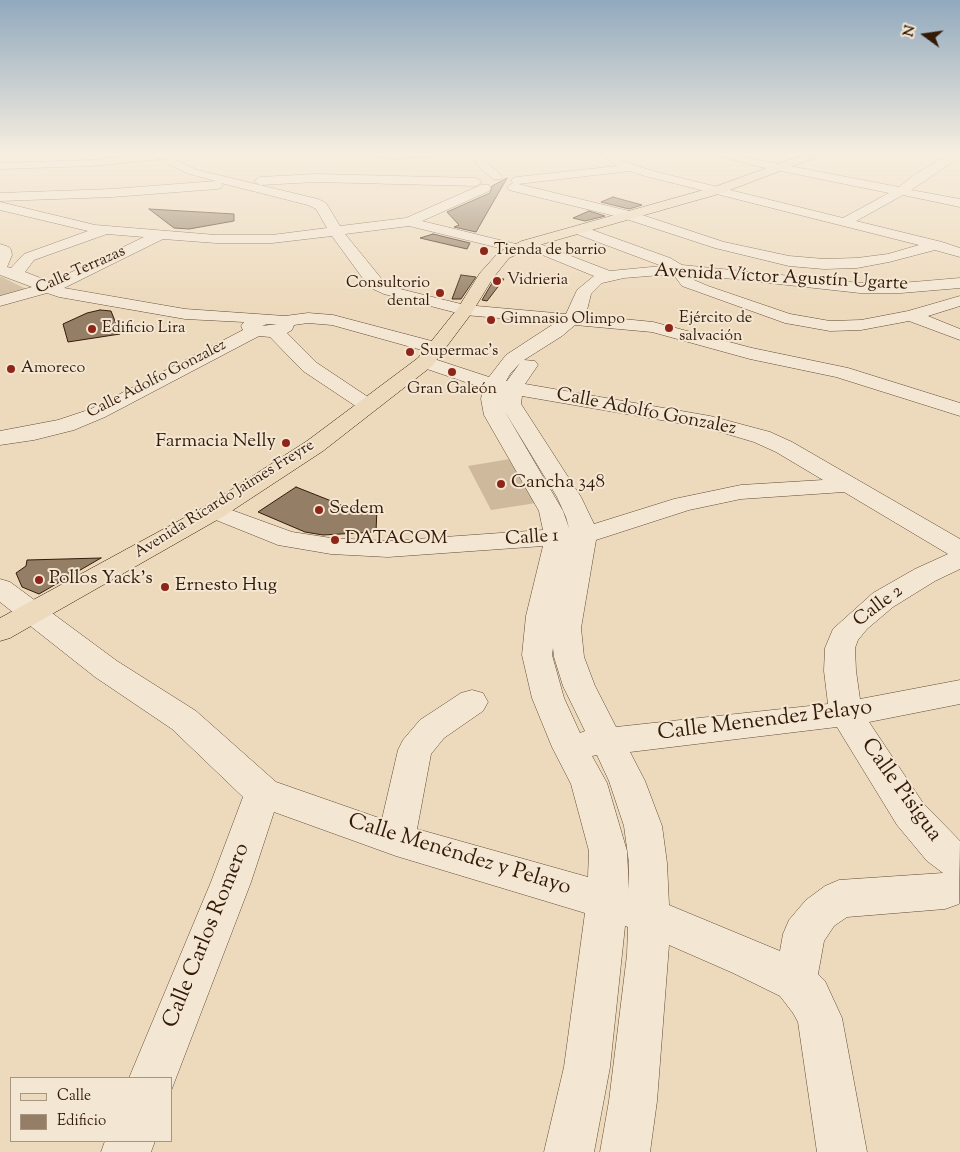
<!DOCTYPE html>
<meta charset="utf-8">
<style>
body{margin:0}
#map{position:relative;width:960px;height:1152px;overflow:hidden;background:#edd9bb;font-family:"Sorts Mill Goudy",serif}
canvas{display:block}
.legend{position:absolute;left:10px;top:1077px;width:162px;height:65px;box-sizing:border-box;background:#f3e6d3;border:1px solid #a79582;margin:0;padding:6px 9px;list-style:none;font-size:15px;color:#341b08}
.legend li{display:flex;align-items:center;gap:10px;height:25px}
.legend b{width:25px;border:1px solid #a79582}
.north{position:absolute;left:900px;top:10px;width:50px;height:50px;-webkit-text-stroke:4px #f3e6d3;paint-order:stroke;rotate:284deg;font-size:14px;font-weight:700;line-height:20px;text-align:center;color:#341b08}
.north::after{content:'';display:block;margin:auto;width:18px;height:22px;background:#341b08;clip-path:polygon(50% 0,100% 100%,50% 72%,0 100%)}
</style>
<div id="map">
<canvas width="960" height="1152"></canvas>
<ul class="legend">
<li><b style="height:6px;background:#edd9bb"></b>Calle</li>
<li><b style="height:14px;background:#947e65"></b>Edificio</li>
</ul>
<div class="north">N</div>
</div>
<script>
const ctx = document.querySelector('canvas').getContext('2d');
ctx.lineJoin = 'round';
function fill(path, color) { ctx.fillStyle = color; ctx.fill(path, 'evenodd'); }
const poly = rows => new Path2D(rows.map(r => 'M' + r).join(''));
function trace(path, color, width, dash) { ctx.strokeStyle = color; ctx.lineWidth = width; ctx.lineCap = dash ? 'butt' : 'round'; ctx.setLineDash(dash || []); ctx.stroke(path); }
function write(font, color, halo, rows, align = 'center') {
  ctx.font = font + ' "Sorts Mill Goudy",serif'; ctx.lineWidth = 4; ctx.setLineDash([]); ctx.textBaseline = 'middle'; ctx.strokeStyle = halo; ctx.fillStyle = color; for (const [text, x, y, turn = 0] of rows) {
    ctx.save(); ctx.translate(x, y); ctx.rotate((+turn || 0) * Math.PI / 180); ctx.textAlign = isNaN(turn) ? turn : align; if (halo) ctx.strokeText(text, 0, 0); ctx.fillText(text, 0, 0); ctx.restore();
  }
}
fill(poly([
 [0,277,2,277,28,290,0,300],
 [510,459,536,503,491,510,468,466]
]), '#ceb99d');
const building = poly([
 [507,178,476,232,454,227,459,225,447,212,490,193,492,186,507,178],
 [613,197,642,205,629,209,601,202,613,197],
 [149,209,234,214,234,221,189,229,174,228,149,209],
 [589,211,605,216,585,221,573,218,589,211],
 [433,234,470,243,467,249,420,238,433,234],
 [461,275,476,277,461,299,452,299,461,275],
 [495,278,504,279,487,301,482,300,495,278],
 [100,310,111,311,120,334,68,342,63,324,87,313,100,310],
 [296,487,349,508,377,507,376,532,323,535,305,532,258,512,296,487],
 [101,558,39,594,22,587,16,573,26,566,27,560,101,558]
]);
fill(building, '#947e65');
trace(building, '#341b08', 1);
const minor = poly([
 [158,152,172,153,176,160,197,170,318,199,326,203,340,226,406,218,481,185,489,185,491,188,489,191,422,221,520,245,522,241,532,241,610,271,662,266,574,233,572,230,574,227,584,227,670,258,682,265,860,283,901,283,960,278,960,288,901,293,860,293,688,274,694,280,708,286,790,314,830,321,861,320,908,311,960,296,960,306,928,316,960,329,960,340,909,321,861,330,830,331,785,323,682,286,673,274,624,278,602,283,591,294,587,310,583,315,653,322,752,348,848,368,960,403,960,416,836,377,750,359,652,332,575,325,562,336,524,360,535,361,538,365,525,384,710,416,770,432,792,442,960,539,960,569,935,581,893,607,867,629,858,640,855,648,856,671,860,699,960,680,960,704,869,722,923,803,960,841,959,904,945,909,847,917,834,926,824,941,818,974,825,981,842,1018,867,1152,817,1152,798,1022,793,1013,780,996,733,973,669,945,657,1101,650,1152,600,1152,609,1101,627,955,628,927,625,926,610,1067,594,1152,544,1152,564,1067,585,913,396,856,274,812,251,882,171,1091,171,1078,129,1078,211,882,243,797,172,729,95,677,0,602,0,579,10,582,117,661,196,711,276,782,382,819,398,750,403,740,420,720,461,693,472,690,483,693,488,702,483,711,444,738,431,754,417,829,588,877,589,851,571,784,552,747,532,698,522,655,526,616,543,546,388,557,331,554,278,545,206,516,203,511,206,506,215,504,292,532,331,538,388,541,543,530,539,511,484,415,481,399,483,388,418,366,415,362,418,358,425,356,489,377,506,355,555,323,465,315,384,294,373,289,364,280,332,236,272,243,216,243,163,239,64,288,185,309,285,316,308,313,333,315,443,344,445,348,443,352,436,354,332,325,308,323,294,325,292,330,287,333,317,363,374,401,377,405,374,409,367,411,360,409,303,371,270,337,259,336,105,417,74,430,34,440,0,445,0,431,58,420,91,409,243,330,241,326,244,322,185,319,59,297,47,293,0,306,0,296,32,287,0,275,0,244,9,247,11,250,12,255,7,267,11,268,24,254,88,231,0,210,0,202,95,225,216,235,272,235,327,228,316,209,308,205,221,183,223,185,221,188,217,189,112,197,0,201,0,193,112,189,216,181,189,174,168,164,163,159,92,166,0,169,0,163,92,160,158,152],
 [409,226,516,252,521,251,523,247,594,276,577,290,566,314,465,305,396,288,385,283,345,234,409,226],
 [107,234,144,237,51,282,25,272,34,260,107,234],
 [267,324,277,324,262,326,267,324],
 [520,363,507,381,506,381,510,374,520,363],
 [522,396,707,428,754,442,776,452,823,480,741,485,674,499,594,524,581,497,521,404,522,396],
 [504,410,557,497,566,517,569,528,563,511,504,410],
 [844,492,948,554,915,569,873,593,833,629,825,648,824,671,828,704,616,727,595,686,584,657,581,628,596,540,689,510,741,499,844,492],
 [553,648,554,657,563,686,585,731,580,733,564,698,552,655,553,648],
 [837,727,897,825,927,861,943,873,839,880,825,886,806,900,789,920,783,934,780,951,669,905,667,863,662,826,645,781,630,752,837,727],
 [597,755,609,781,624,826,629,863,629,890,627,851,607,783,592,756,597,755],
 [358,152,397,153,455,152,450,155,397,159,363,155,358,152],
 [469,152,479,152,486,162,501,175,503,177,501,179,493,179,478,166,469,152],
 [597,152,610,152,623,161,653,171,843,218,889,193,752,165,712,154,711,152,728,152,753,159,899,187,914,175,952,152,960,152,960,157,911,190,960,199,960,207,903,195,856,221,942,242,960,248,960,257,935,250,889,262,857,268,824,269,789,266,715,248,623,218,509,190,507,187,513,183,511,181,513,178,517,177,617,166,597,152],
 [630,171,645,176,919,245,888,254,857,258,824,259,789,256,724,242,633,212,518,184,630,171],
 [316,174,476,178,482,182,476,186,316,182,260,185,254,181,260,177,316,174],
 [105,1141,155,1141,151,1152,101,1152,105,1141]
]);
const major = poly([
 [811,152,826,152,825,154,722,193,532,247,509,258,493,278,471,314,432,366,323,451,224,516,10,638,0,641,0,618,206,506,307,441,418,358,458,308,480,273,499,252,522,241,714,187,811,152]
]);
trace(minor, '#624a35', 1);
trace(major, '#341b08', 1);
fill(minor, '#f3e6d3');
fill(major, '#edd9bb');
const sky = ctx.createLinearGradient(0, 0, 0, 313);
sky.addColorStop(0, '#91a9be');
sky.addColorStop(0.49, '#f7eee0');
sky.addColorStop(1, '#f7eee000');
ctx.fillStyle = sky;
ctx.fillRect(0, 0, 960, 313);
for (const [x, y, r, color] of [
 [484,251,5,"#8f2418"],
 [497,281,5,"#8f2418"],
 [440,293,5,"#8f2418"],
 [491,320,5,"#8f2418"],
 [669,328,5,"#8f2418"],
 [92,329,5,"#8f2418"],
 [410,352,5,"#8f2418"],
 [11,369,5,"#8f2418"],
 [452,372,5,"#8f2418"],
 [286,443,5,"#8f2418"],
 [501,484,5,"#8f2418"],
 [319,510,5,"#8f2418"],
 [335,540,5,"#8f2418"],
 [39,580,5,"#8f2418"],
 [165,587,5,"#8f2418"]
]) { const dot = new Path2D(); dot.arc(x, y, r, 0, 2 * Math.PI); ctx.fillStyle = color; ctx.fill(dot); trace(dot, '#f3e6d3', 2); }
write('16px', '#341b08', '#f3e6d3', [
 ["Tienda de barrio",494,251],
 ["Vidrieria",507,281],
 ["Consultorio",430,284,"right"],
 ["dental",430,302,"right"],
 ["Ejército de",679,319],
 ["salvación",679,337],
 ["Gimnasio Olimpo",501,320],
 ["Edificio Lira",102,329],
 ["Supermac's",420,352],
 ["Amoreco",21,369],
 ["Gran Galeón",452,390,"center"]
], 'left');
write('16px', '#341b08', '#f3e6d3', [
 ["Calle Terrazas",81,271,-24],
 ["Calle Adolfo Gonzalez",157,380,-27],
 ["Avenida Ricardo Jaimes Freyre",225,500,-32]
]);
write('19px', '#341b08', '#f3e6d3', [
 ["Avenida Víctor Agustín Ugarte",781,279,3],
 ["Calle Adolfo Gonzalez",646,413,11],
 ["Calle 1",532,539,-4],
 ["Calle 2",879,607,-37]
]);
write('19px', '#341b08', '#f3e6d3', [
 ["Farmacia Nelly",276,443,"right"],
 ["Cancha 348",511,484],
 ["Sedem",329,510],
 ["DATACOM",345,540],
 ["Pollos Yack’s",49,580],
 ["Ernesto Hug",175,587]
], 'left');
write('22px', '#341b08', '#f3e6d3', [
 ["Calle Menendez Pelayo",765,722,-7],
 ["Calle Pisigua",900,791,54],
 ["Calle Menéndez y Pelayo",459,856,17],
 ["Calle Carlos Romero",208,936,-68]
]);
</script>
